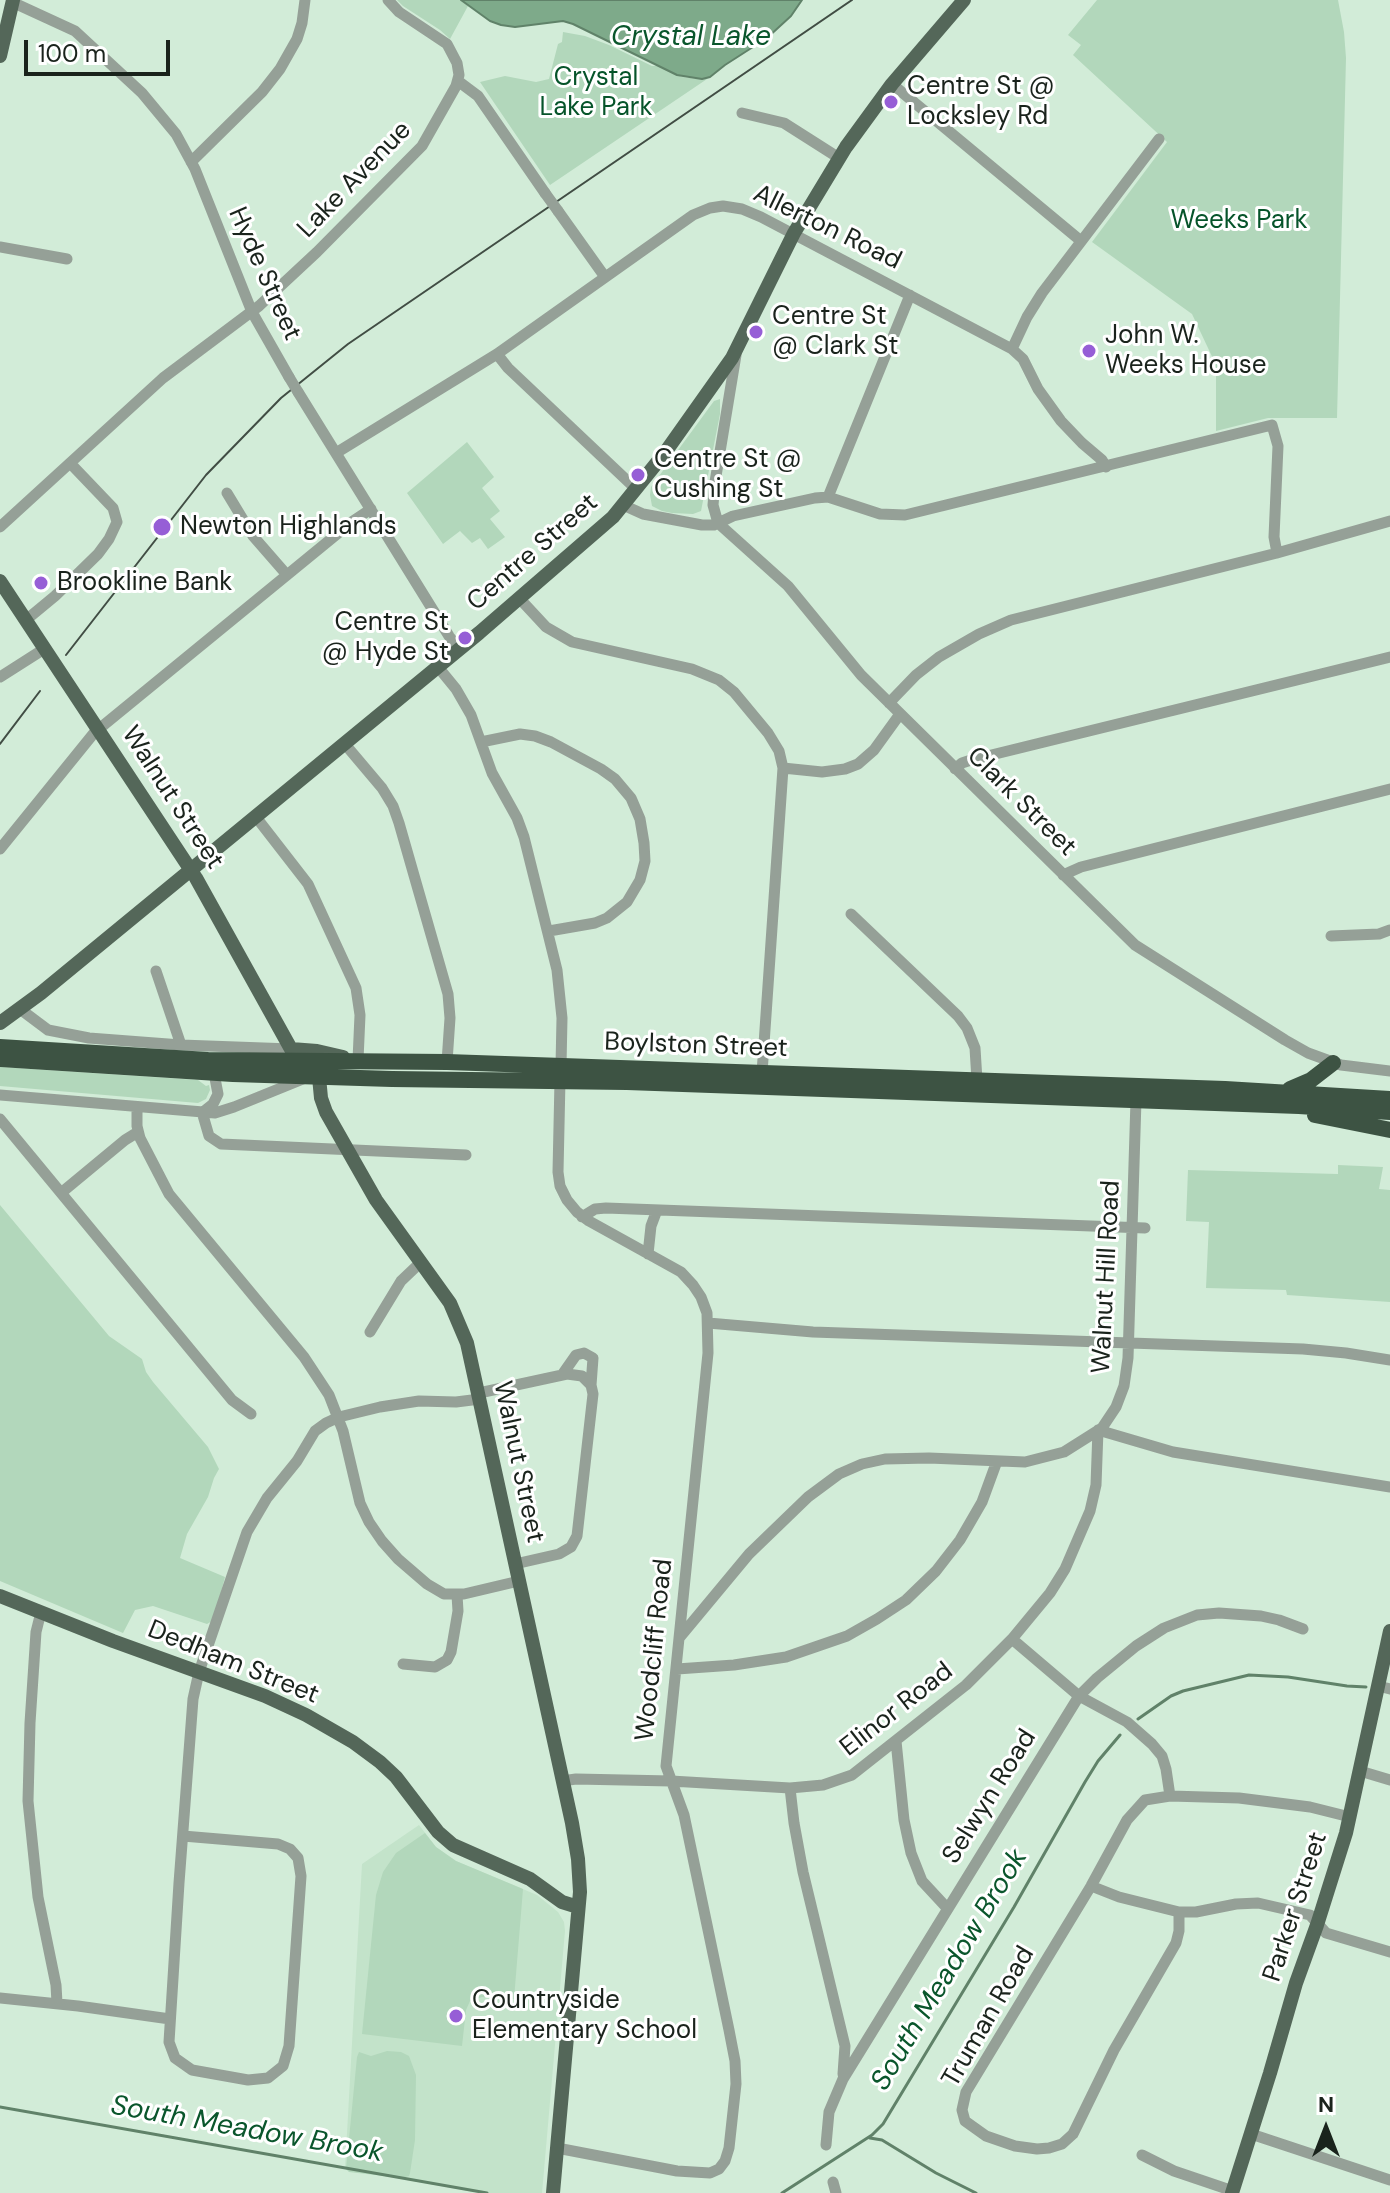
<!DOCTYPE html>
<style>
body{margin:0}
#map{position:relative;width:1390px;height:2193px;overflow:hidden;background:#d2ecd8;font-family:"DM Sans",sans-serif}
canvas{display:block}
.north{position:absolute;left:1286px;top:2089px;width:80px;height:80px;-webkit-text-stroke:6px #fff;paint-order:stroke;rotate:0deg;font-size:22px;font-weight:700;line-height:32px;text-align:center;color:#1a231c}
.north::after{content:'';display:block;margin:auto;width:28px;height:36px;background:#1a231c;clip-path:polygon(50% 0,100% 100%,50% 72%,0 100%)}
.scale{position:absolute;left:24px;top:40px;width:146px;height:36px;box-sizing:border-box;border:4px solid #1a231c;border-top:0;padding-left:10px;font-size:24px;line-height:28px;white-space:nowrap;color:#1a231c;-webkit-text-stroke:6px #fff;paint-order:stroke}
</style>
<div id="map">
<canvas width="1390" height="2193"></canvas>
<div class="north">N</div>
<div class="scale">100 m</div>
</div>
<script>
const ctx = document.querySelector('canvas').getContext('2d');
ctx.lineJoin = 'round';
function fill(path, color) { ctx.fillStyle = color; ctx.fill(path, 'evenodd'); }
const poly = rows => new Path2D(rows.map(r => 'M' + r).join(''));
function trace(path, color, width, dash) { ctx.strokeStyle = color; ctx.lineWidth = width; ctx.lineCap = dash ? 'butt' : 'round'; ctx.setLineDash(dash || []); ctx.stroke(path); }
function write(font, color, halo, rows, align = 'center') {
  ctx.font = font + ' "DM Sans",sans-serif'; ctx.lineWidth = 6; ctx.setLineDash([]); ctx.textBaseline = 'middle'; ctx.strokeStyle = halo; ctx.fillStyle = color; for (const [text, x, y, turn = 0] of rows) {
    ctx.save(); ctx.translate(x, y); ctx.rotate((+turn || 0) * Math.PI / 180); ctx.textAlign = isNaN(turn) ? turn : align; if (halo) ctx.strokeText(text, 0, 0); ctx.fillText(text, 0, 0); ctx.restore();
  }
}
fill(poly([
 [419,1825,436,1847,456,1861,537,1895,558,1912,564,1922,565,1931,542,2193,480,2193,345,2169,362,1864]
]), '#c3e3ca');
fill(poly([
 [397,0,461,0,468,6,450,39,440,30,403,6],
 [1097,0,1338,0,1344,32,1346,58,1337,418,1268,418,1216,431,1216,365,1192,314,1092,242,1167,142,1073,55,1081,45,1068,35],
 [563,32,585,36,609,45,652,66,659,66,682,77,699,79,710,77,550,185,480,82,505,76,536,82,549,79,558,44,562,42],
 [720,399,720,414,701,511,693,514,672,513,662,511,652,506,650,495,651,487,714,401],
 [467,442,494,477,482,488,500,511,490,519,505,537,488,549,480,538,472,543,460,531,443,544,407,493],
 [0,1067,198,1080,206,1086,209,1085,210,1090,206,1099,198,1103,0,1086],
 [1338,1165,1383,1167,1379,1189,1390,1190,1390,1302,1287,1295,1286,1290,1206,1288,1209,1222,1186,1221,1188,1170,1338,1174],
 [0,1205,109,1336,142,1359,146,1372,153,1382,208,1447,219,1469,214,1478,208,1497,187,1534,180,1558,225,1577,214,1620,207,1624,153,1606,135,1610,123,1633,0,1581],
 [425,1833,436,1847,456,1861,523,1889,514,1999,482,1997,470,2001,466,2010,462,2046,362,2034,376,1895,383,1872,396,1853],
 [387,2051,401,2052,409,2056,416,2075,415,2140,410,2173,409,2176,402,2178,349,2172,346,2169,357,2057,359,2052,371,2056]
]), '#b2d7bb');
const water = poly([
 [461,0,802,0,791,16,767,38,725,65,710,77,702,79,677,75,573,24,563,21,515,27,501,25,490,21,461,0]
]);
fill(water, '#7eaa8a');
trace(water, '#608269', 2);
trace(poly([
 [1138,1719,1171,1696,1183,1691,1249,1675,1288,1677,1347,1686,1366,1687],
 [0,2107,487,2193],
 [870,2138,882,2140,936,2173,976,2193],
 [782,2193,872,2135,883,2124,1014,1907,1085,1782,1098,1761,1120,1735]
]), '#608269', 3);
trace(poly([
 [12,2,75,31,142,93,176,134,195,169,252,312,289,377],
 [458,81,478,96,545,193],
 [892,84,1081,241],
 [742,113,784,123,839,158],
 [191,162,262,92,280,69,297,39,302,23,305,0],
 [558,211,605,277],
 [0,247,67,259],
 [1012,349,1027,317,1042,293,1159,139],
 [497,354,508,368,636,489],
 [736,355,715,482,713,505,718,523,788,586,861,675,1135,945,1285,1040,1308,1053,1341,1065,1390,1071],
 [298,392,449,636,459,649],
 [336,453,497,354,693,215,710,208,723,206,742,209,761,217,1012,349,1023,359,1038,389,1061,421,1082,443,1102,460,1106,467],
 [227,493,253,536,287,575],
 [828,497,910,295],
 [623,505,643,514,702,525,714,525,733,516,815,498,828,497,880,514,905,515,1272,425,1278,446,1274,537,1277,553],
 [0,527,163,378,259,306,317,252,422,146,456,86,459,75,457,63,447,44,399,12,388,0],
 [520,599,546,627,572,642,692,669,719,680,734,692,768,733,779,751,783,768,762,1073],
 [26,620,55,596,98,554,109,539,117,522,113,508,70,463],
 [438,667,456,689,471,715,492,773,517,818,524,837,557,970,562,1018,561,1066],
 [0,677,44,649],
 [889,703,916,675,939,657,979,634,1011,620,1277,553,1390,521],
 [481,742,520,734,535,736,551,742,601,769,615,779,631,798,640,819,644,843,645,861,640,880,627,902,607,918,595,923,549,931],
 [344,743,382,788,393,806,399,823,448,994,450,1018,447,1062],
 [783,768,822,772,845,769,858,764,874,750,900,714],
 [955,769,962,763,971,760,1390,657],
 [256,817,308,884,356,988,360,1015,358,1060],
 [0,849,94,733,353,521,371,509],
 [1063,875,1081,867,1390,789],
 [851,914,958,1016,967,1028,975,1048,977,1080],
 [1331,936,1379,934,1390,930],
 [156,971,181,1045],
 [20,1009,48,1030,89,1038,181,1045,291,1049],
 [0,1095,215,1113,234,1107,303,1079],
 [137,1107,137,1126,140,1138,169,1194,304,1357,329,1395,343,1431,360,1503,369,1522,382,1541,398,1559,427,1584,444,1594,464,1594,519,1581],
 [202,1112,209,1136,221,1144,466,1155],
 [203,1112,213,1104,218,1094,214,1073],
 [0,1119,232,1400,251,1414],
 [61,1193,125,1140,138,1132],
 [582,1217,595,1209,606,1208,1145,1228],
 [648,1254,651,1226,657,1210],
 [708,1323,813,1332,1303,1349,1346,1353,1390,1360],
 [370,1332,401,1281,421,1262],
 [479,1393,567,1374,582,1376,591,1385],
 [515,1564,559,1554,571,1547,577,1536,593,1394,591,1385,593,1358,584,1353,576,1355,562,1375],
 [41,1612,36,1632,30,1723,28,1801,38,1897,56,1985,57,2003],
 [680,1637,749,1554,808,1497,839,1474,862,1464,885,1459,929,1458,1025,1462,1064,1452,1102,1428,1116,1407,1124,1386,1128,1358,1136,1100],
 [1012,1639,1079,1696,1127,1722,1152,1744,1162,1756,1166,1769,1170,1796],
 [403,1664,435,1667,447,1660,451,1652,458,1611,457,1595],
 [677,1669,734,1665,786,1657,847,1636,877,1619,906,1600,936,1571,960,1540,982,1502,997,1461],
 [1378,1686,1390,1689],
 [896,1741,904,1820,911,1853,922,1881,947,1908],
 [1360,1771,1390,1780],
 [562,1781,576,1779,671,1781,790,1788,823,1785,852,1775,966,1685,1012,1639,1050,1593,1065,1569,1090,1511,1096,1485,1098,1430,1173,1452,1390,1487],
 [790,1788,794,1823,803,1872,845,2046,843,2074],
 [183,1836,278,1844,290,1849,298,1858,301,1876,289,2046,283,2066,268,2078,248,2080,192,2070,175,2058,169,2042,179,1883,193,1699,199,1672,247,1532,267,1498,297,1461,315,1431,326,1423,339,1417,380,1407,419,1401,456,1402,480,1399],
 [1091,1886,1119,1897,1179,1912,1196,1912,1236,1904,1258,1903,1310,1915,1326,1933,1390,1952],
 [1179,1912,1179,1931,1176,1943,1114,2050,1073,2134,1062,2144,1049,2148,1037,2149,1015,2146,986,2136,965,2121,962,2110,966,2092,1091,1886,1127,1820,1145,1800,1170,1796,1239,1798,1310,1807,1350,1817],
 [0,1998,78,2006,170,2019],
 [1251,2134,1390,2180],
 [826,2145,829,2112,843,2079,1079,1696,1097,1678,1136,1646,1164,1628,1197,1615,1219,1613,1261,1616,1279,1620,1303,1629],
 [557,2148,677,2171,710,2173,719,2169,725,2161,729,2148,736,2084,735,2061,729,2030,684,1815,666,1766,708,1353,707,1313,701,1297,693,1285,681,1272,589,1221,577,1212,567,1200,560,1186,558,1172,560,1080],
 [1142,2155,1174,2171,1233,2191],
 [833,2182,836,2193]
]), '#95a097', 11);
trace(poly([
 [0,56,13,0],
 [0,581,196,878,291,1049,317,1051,343,1057],
 [0,1023,41,993,479,633,613,517,664,454,732,358,794,233,846,147,892,84,964,0],
 [319,1077,321,1098,326,1112,376,1200,450,1303,467,1343,572,1823,578,1859,580,1892,553,2193],
 [0,1596,113,1641,265,1696,306,1715,353,1742,380,1762,396,1777,438,1832,453,1845,530,1879,562,1902,578,1907],
 [1232,2193,1270,2073,1296,1983,1317,1925,1346,1833,1390,1631]
]), '#546759', 14);
trace(poly([
 [0,1047,208,1060,447,1062,1225,1089,1390,1099],
 [0,1059,233,1074,392,1079,627,1082,1299,1106,1390,1112],
 [1290,1089,1311,1080,1333,1063],
 [1315,1115,1390,1130]
]), '#3d5343', 16);
trace(poly([
 [66,655,206,475,281,398,348,344,852,0],
 [0,744,40,691]
]), '#414d44', 2);
trace(poly([
 [545,193,558,211],
 [289,377,298,392]
]), '#95a097', 11);
for (const [x, y, r, color] of [
 [891,102,8,"#965ed6"],
 [756,332,8,"#965ed6"],
 [1089,351,8,"#965ed6"],
 [638,475,8,"#965ed6"],
 [162,527,10,"#965ed6"],
 [41,583,8,"#965ed6"],
 [465,638,8,"#965ed6"],
 [456,2016,8,"#965ed6"]
]) { const dot = new Path2D(); dot.arc(x, y, r, 0, 2 * Math.PI); ctx.fillStyle = color; ctx.fill(dot); trace(dot, '#fff', 3); }
write('26px', '#06542a', '#fff', [
 ["Crystal",596,78],
 ["Lake Park",596,108],
 ["Weeks Park",1239,221]
]);
write('26px', '#1a231c', '#fff', [
 ["Centre St @",907,87],
 ["Locksley Rd",907,117],
 ["Centre St",772,317],
 ["@ Clark St",772,347],
 ["John W.",1105,336],
 ["Weeks House",1105,366],
 ["Centre St @",654,460],
 ["Cushing St",654,490],
 ["Newton Highlands",180,527],
 ["Brookline Bank",57,583],
 ["Centre St",449,623,"right"],
 ["@ Hyde St",449,653,"right"],
 ["Countryside",472,2001],
 ["Elementary School",472,2031]
], 'left');
write('26px', '#1a231c', '#fff', [
 ["Lake Avenue",355,180,-46],
 ["Allerton Road",827,228,26],
 ["Hyde Street",264,274,66],
 ["Centre Street",533,553,-41],
 ["Walnut Street",172,798,57],
 ["Clark Street",1021,802,45],
 ["Boylston Street",696,1046,2],
 ["Walnut Hill Road",1107,1277,-87],
 ["Walnut Street",518,1462,78],
 ["Woodcliff Road",655,1650,-84],
 ["Dedham Street",233,1663,22],
 ["Elinor Road",897,1710,-38],
 ["Selwyn Road",990,1797,-58],
 ["Parker Street",1296,1907,-72],
 ["Truman Road",989,2017,-60]
]);
write('italic 28px', '#0a562c', '#fff', [
 ["Crystal Lake",691,38],
 ["South Meadow Brook",950,1970,-59],
 ["South Meadow Brook",247,2130,10]
]);
</script>
